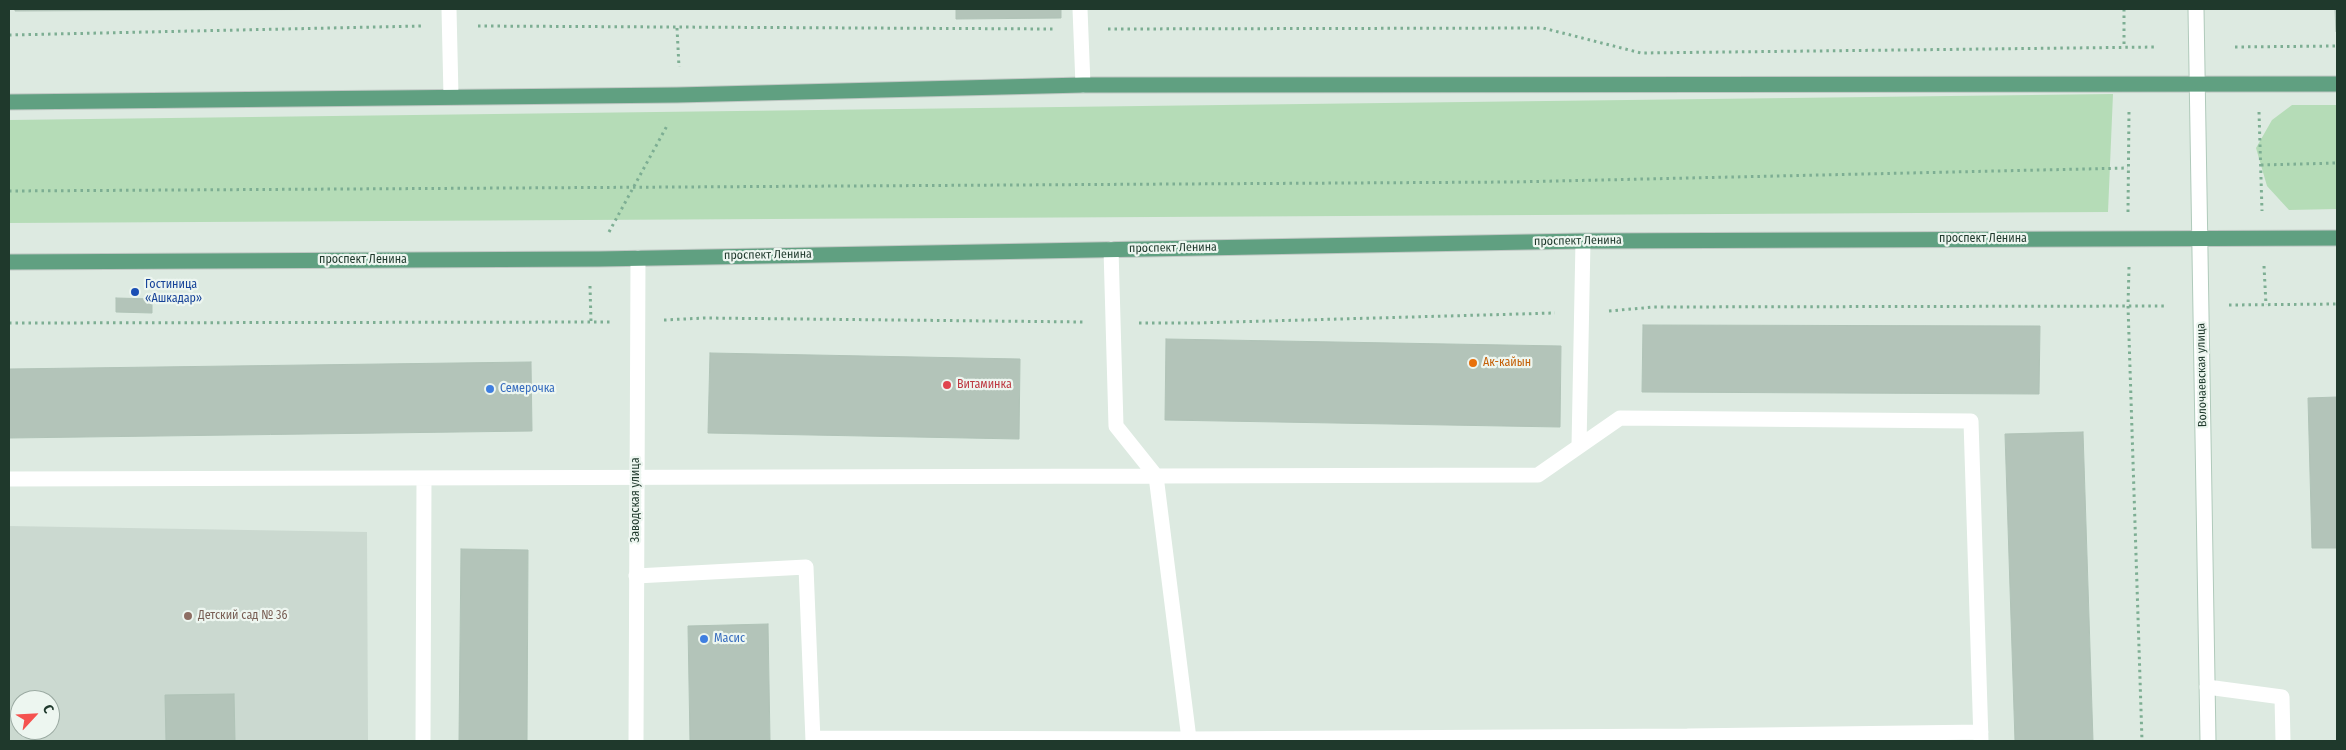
<!DOCTYPE html>
<meta charset="utf-8">
<style>
body{margin:0}
#map{position:relative;width:2346px;height:750px;overflow:hidden;background:#ddeae1;font-family:"Fira Sans Condensed",sans-serif}
canvas{display:block}
.frame{position:absolute;inset:0;border:10px solid #1f392c;pointer-events:none}
.north{position:absolute;left:10px;top:690px;width:50px;height:50px;box-sizing:border-box;background:#edf6f0;border:1px solid #9baaa2;border-radius:50%;rotate:65deg;font-size:14px;font-weight:700;line-height:20px;text-align:center;color:#1f392c}
.north::after{content:'';display:block;margin:auto;width:18px;height:22px;background:#f5524f;clip-path:polygon(50% 0,100% 100%,50% 72%,0 100%)}
</style>
<div id="map">
<canvas width="2346" height="750"></canvas>
<div class="frame"></div>
<div class="north">С</div>
</div>
<script>
const ctx = document.querySelector('canvas').getContext('2d');
ctx.lineJoin = 'round';
function fill(path, color) { ctx.fillStyle = color; ctx.fill(path, 'evenodd'); }
const poly = rows => new Path2D(rows.map(r => 'M' + r).join(''));
function trace(path, color, width, dash) { ctx.strokeStyle = color; ctx.lineWidth = width; ctx.lineCap = dash ? 'butt' : 'round'; ctx.setLineDash(dash || []); ctx.stroke(path); }
function write(font, color, halo, rows, align = 'center') {
  ctx.font = font + ' "Fira Sans Condensed",sans-serif'; ctx.lineWidth = 4.5; ctx.setLineDash([]); ctx.textBaseline = 'middle'; ctx.strokeStyle = halo; ctx.fillStyle = color; for (const [text, x, y, turn = 0] of rows) {
    ctx.save(); ctx.translate(x, y); ctx.rotate((+turn || 0) * Math.PI / 180); ctx.textAlign = isNaN(turn) ? turn : align; if (halo) ctx.strokeText(text, 0, 0); ctx.fillText(text, 0, 0); ctx.restore();
  }
}
fill(poly([
 [9,526,367,532,368,741,9,741],
 [20,700,50,700,50,730,20,730]
]), '#cbd9d0');
fill(poly([
 [2113,94,2108,212,9,223,9,120],
 [2292,105,2337,105,2337,209,2289,210,2267,186,2256,148,2272,120]
]), '#b5dcb7');
const building = poly([
 [15,9,404,9,15,11,15,9],
 [956,9,1061,9,1061,18,956,19,956,9],
 [2335,9,2337,9,2337,32,2336,32,2335,9],
 [116,298,152,299,152,313,116,312,116,298],
 [1643,325,2040,326,2039,394,1642,392,1643,325],
 [1166,339,1561,346,1560,427,1165,420,1166,339],
 [710,353,1020,359,1019,439,708,433,710,353],
 [531,362,532,431,9,438,9,369,531,362],
 [2337,397,2337,548,2312,548,2308,398,2337,397],
 [2083,432,2093,741,2015,741,2005,434,2083,432],
 [461,549,528,550,527,741,459,741,461,549],
 [768,624,770,741,690,741,688,626,768,624],
 [234,694,235,741,166,741,165,695,234,694]
]);
fill(building, '#b3c4b9');
trace(building, '#b0c3b7', 1);
const secondary = poly([
 [2196,9,2208,741]
]);
const primary = poly([
 [9,102,677,95,1083,85,2337,84],
 [9,262,599,259,1583,241,2337,238]
]);
trace(secondary, '#b0cabb', 17);
trace(primary, '#c0c8c4', 17);
trace(poly([
 [2124,9,2124,48],
 [478,26,1054,29],
 [677,28,679,67],
 [1108,29,1543,28,1641,53,2157,47],
 [9,35,422,26],
 [2235,47,2337,46],
 [2259,112,2262,211],
 [2261,165,2337,163],
 [9,191,1513,182,2128,168],
 [2128,212,2129,110],
 [609,232,668,124],
 [2264,266,2266,305],
 [2129,267,2128,306,2142,741],
 [590,286,591,322],
 [2229,305,2337,304],
 [1609,311,1654,307,2166,306],
 [664,320,705,318,1085,322],
 [9,323,611,322],
 [1139,323,1196,323,1555,313]
]), '#7dae93', 3, [2.5, 4]);
trace(poly([
 [449,9,451,96],
 [1080,9,1083,85],
 [1111,249,1116,426,1156,476,1189,739,1688,736],
 [1579,446,1583,241],
 [9,479,1538,475,1620,418,1971,421,1981,741],
 [636,576,806,567,813,741],
 [2207,687,2282,697,2283,741],
 [813,738,1189,739,1189,741],
 [423,741,424,478],
 [1688,741,1688,736,1981,732]
]), '#fff', 15);
trace(poly([
 [636,741,638,258]
]), '#fff', 15);
trace(secondary, '#fff', 15);
trace(primary, '#60a081', 15);
for (const [x, y, r, color] of [
 [135,292,5,"#1a4fb4"],
 [1473,363,5,"#e8710a"],
 [947,385,5,"#e0444e"],
 [490,389,5,"#3f7fe0"],
 [188,616,5,"#8d6e63"],
 [704,639,5,"#3f7fe0"]
]) { const dot = new Path2D(); dot.arc(x, y, r, 0, 2 * Math.PI); ctx.fillStyle = color; ctx.fill(dot); trace(dot, '#edf6f0', 2); }
write('12px', '#1f392c', '#edf6f0', [
 ["проспект Ленина",1983,239],
 ["проспект Ленина",1578,241,-1],
 ["проспект Ленина",1173,248,-1],
 ["проспект Ленина",768,255,-1],
 ["проспект Ленина",363,260],
 ["Волочаевская улица",2202,375,-91],
 ["Заводская улица",636,500,-90]
]);
write('12px', '#164399', '#edf6f0', [
 ["Гостиница",145,285],
 ["«Ашкадар»",145,299]
], 'left');
write('12px', '#c56008', '#edf6f0', [
 ["Ак-кайын",1483,363]
], 'left');
write('12px', '#be3a42', '#edf6f0', [
 ["Витаминка",957,385]
], 'left');
write('12px', '#366cbe', '#edf6f0', [
 ["Семерочка",500,389],
 ["Масис",714,639]
], 'left');
write('12px', '#785e54', '#edf6f0', [
 ["Детский сад № 36",198,616]
], 'left');
</script>
